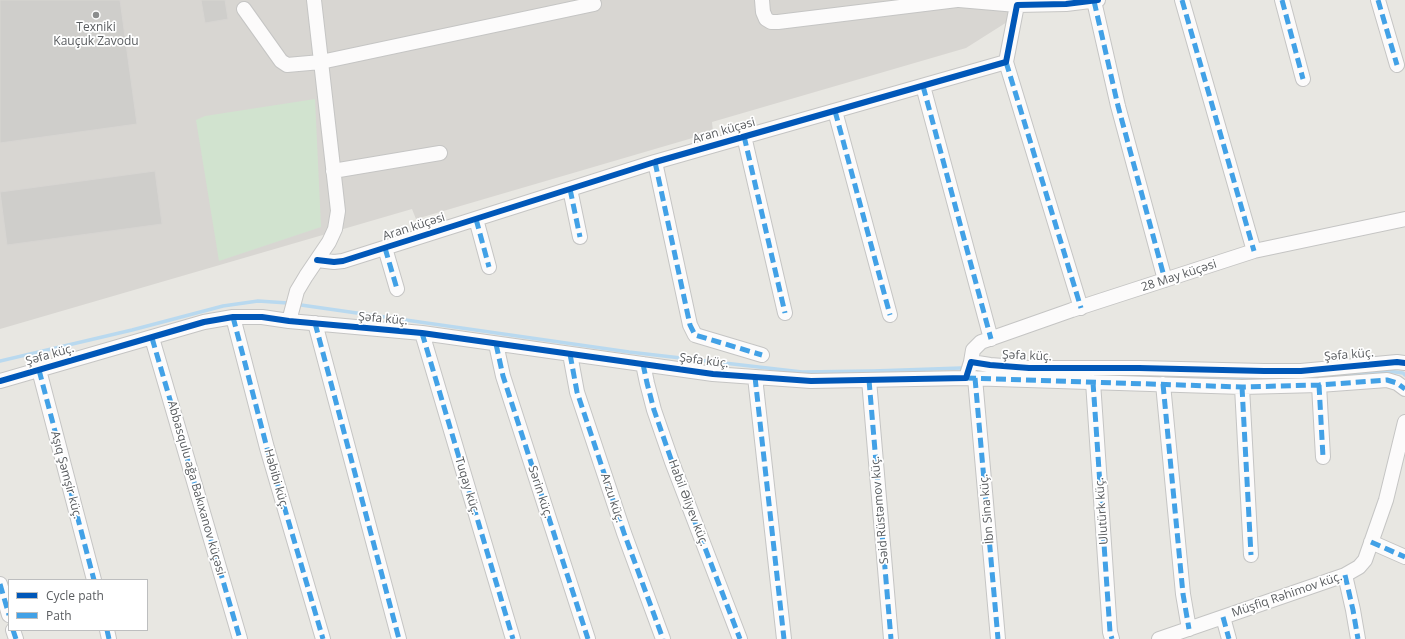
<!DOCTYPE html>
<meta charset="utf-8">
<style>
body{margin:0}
#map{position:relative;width:1405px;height:639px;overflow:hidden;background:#e8e7e2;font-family:"Open Sans",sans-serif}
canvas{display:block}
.legend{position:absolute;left:8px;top:579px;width:140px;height:52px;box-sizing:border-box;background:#fff;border:1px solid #bdbebf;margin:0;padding:5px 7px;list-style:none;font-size:12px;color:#595c5f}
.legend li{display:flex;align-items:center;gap:8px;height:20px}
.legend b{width:20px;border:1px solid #bdbebf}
</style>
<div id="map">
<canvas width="1405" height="639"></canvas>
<ul class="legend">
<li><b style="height:5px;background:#0057b8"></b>Cycle path</li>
<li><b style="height:5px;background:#42a1e6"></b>Path</li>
</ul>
</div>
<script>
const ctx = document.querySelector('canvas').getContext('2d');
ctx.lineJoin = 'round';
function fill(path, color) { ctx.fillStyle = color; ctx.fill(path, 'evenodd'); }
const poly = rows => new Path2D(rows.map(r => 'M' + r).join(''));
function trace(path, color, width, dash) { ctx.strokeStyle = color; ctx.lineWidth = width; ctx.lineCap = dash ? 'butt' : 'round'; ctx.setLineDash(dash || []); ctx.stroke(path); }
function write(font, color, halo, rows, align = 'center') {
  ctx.font = font + ' "Open Sans",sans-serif'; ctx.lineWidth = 3.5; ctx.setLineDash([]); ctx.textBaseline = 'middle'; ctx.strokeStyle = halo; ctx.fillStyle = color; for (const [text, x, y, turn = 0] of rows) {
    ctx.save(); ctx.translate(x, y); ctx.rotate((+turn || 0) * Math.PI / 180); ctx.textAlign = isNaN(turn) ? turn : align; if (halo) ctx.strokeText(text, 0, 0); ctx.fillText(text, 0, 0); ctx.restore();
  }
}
fill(poly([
 [0,0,1032,0,1015,17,966,48,712,122,713,132,416,219,412,209,0,329]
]), '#d8d6d2');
fill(poly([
 [315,99,321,227,219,261,196,120,205,116]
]), '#d1e3cf');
trace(poly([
 [301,305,629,352,802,372,873,371,961,368],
 [0,361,132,330,223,306,258,301,288,303],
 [1108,376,1128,375],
 [1184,376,1257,380],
 [1294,379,1388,371,1403,373,1405,375]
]), '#b9d9ef', 3.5);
const building = poly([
 [0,0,120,0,137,124,0,143,0,0],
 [201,0,225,0,228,19,205,23,201,0],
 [155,171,162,224,7,245,0,192,155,171]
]);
fill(building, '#cfcecb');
trace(building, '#d7d5d2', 1);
const minor = poly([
 [762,0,763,12,766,19,771,22,778,22,957,0],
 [959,0,1017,5,1014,0],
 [1182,0,1254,251],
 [1282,0,1303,79],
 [1378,0,1397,65],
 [1094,1,1118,106,1165,280],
 [244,9,281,61,287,65,321,62,594,4],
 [1006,62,1081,308],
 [923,86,991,339],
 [835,111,890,315],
 [744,136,785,313],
 [655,162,690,325,695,335,762,355],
 [333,171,440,153],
 [570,189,580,237],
 [476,219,489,267],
 [385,248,397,289],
 [317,260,334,262,343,261,655,162,1006,62,1017,5,1066,4,1098,0],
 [233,317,267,448,323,639],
 [289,321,297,291,306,276,329,242,335,229,338,211,314,0],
 [315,323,399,639],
 [422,333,513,639],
 [152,338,240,639],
 [496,344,503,376,588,639],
 [570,354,577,392,624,533,663,639],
 [971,362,973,350,981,342,1072,310,1254,251,1405,219],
 [643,364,647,383,654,410,672,462,740,639],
 [39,370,94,580],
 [755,377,784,639],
 [966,378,1242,387,1319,385,1387,380,1397,383,1405,389],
 [975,378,998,639],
 [869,380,891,639],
 [0,381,204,322,233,317,262,317,289,321,422,333,713,374,811,381,966,378,971,362,990,365,1029,368,1139,368,1264,371,1301,371,1397,362,1405,363],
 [1093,382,1110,632,1112,639],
 [1163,384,1183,594,1189,629],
 [1319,385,1323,457],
 [1242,387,1251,555],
 [1371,542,1405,557],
 [1345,575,1353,610,1358,639],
 [0,584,9,615],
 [1223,617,1229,639],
 [13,630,16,639],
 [107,630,109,639],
 [1159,639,1345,575,1359,567,1365,560,1386,500,1405,422]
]);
trace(minor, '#c5c5c4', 16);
trace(minor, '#fcfbfb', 14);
trace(poly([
 [1182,0,1254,251],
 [1282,0,1303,79],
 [1378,0,1397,65],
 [1094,1,1118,106,1165,280],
 [1006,62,1081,308],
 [923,86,991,339],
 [835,111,890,315],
 [744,136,785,313],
 [655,162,690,325,695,335,762,355],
 [570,189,580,237],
 [476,219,489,267],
 [385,248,397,289],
 [233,317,267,448,323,639],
 [315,323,399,639],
 [422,333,513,639],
 [152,338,240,639],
 [496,344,503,376,588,639],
 [570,354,577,392,624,533,663,639],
 [643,364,647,383,654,410,672,462,740,639],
 [39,370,94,580],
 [755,377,784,639],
 [966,378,1242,387,1319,385,1387,380,1397,383,1405,389],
 [975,378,998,639],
 [869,380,891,639],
 [1093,382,1110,632,1112,639],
 [1163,384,1183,594,1189,629],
 [1319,385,1323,457],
 [1242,387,1251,555],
 [1371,542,1405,557],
 [1345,575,1353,610,1358,639],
 [0,584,9,615],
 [1223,617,1229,639],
 [13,630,16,639],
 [107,630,109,639]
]), '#42a1e6', 5, [10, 5]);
trace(poly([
 [317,260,334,262,343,261,655,162,1006,62,1017,5,1066,4,1098,0],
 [0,381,204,322,233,317,262,317,289,321,422,333,713,374,811,381,966,378,971,362,990,365,1029,368,1139,368,1264,371,1301,371,1397,362,1405,363]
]), '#0057b8', 6);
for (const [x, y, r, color] of [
 [96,15,4,"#8b8d8d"]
]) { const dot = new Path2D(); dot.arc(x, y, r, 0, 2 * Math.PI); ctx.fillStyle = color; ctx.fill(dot); trace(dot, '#fff', 1.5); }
write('12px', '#595c5f', '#fff', [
 ["Texniki",96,28],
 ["Kauçuk Zavodu",96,42]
]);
write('12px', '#595c5f', '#fff', [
 ["Aran küçəsi",724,131,-16],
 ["Aran küçəsi",414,227,-18],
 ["28 May küçəsi",1179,276,-18],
 ["Şəfa küç.",383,319,5],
 ["Şəfa küç.",50,355,-16],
 ["Şəfa küç.",1349,355,-5],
 ["Şəfa küç.",1027,356,2],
 ["Şəfa küç.",704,361,7],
 ["Aşıq Şəmşir küç.",66,475,75],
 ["Həbibi küç.",276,479,74],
 ["Tuqay küç.",467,486,73],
 ["Abbasqulu ağa Bakıxanov küçəsi",196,488,74],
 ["Sərin küç.",540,492,72],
 ["Arzu küç.",612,498,72],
 ["Habil Əliyev küç.",688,503,69],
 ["İbn Sina küç.",987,509,-95],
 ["Səid Rüstəmov küç.",880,510,-95],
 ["Ulutürk küç.",1102,511,-94],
 ["Müşfiq Rəhimov küç.",1287,595,-19]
]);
</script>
